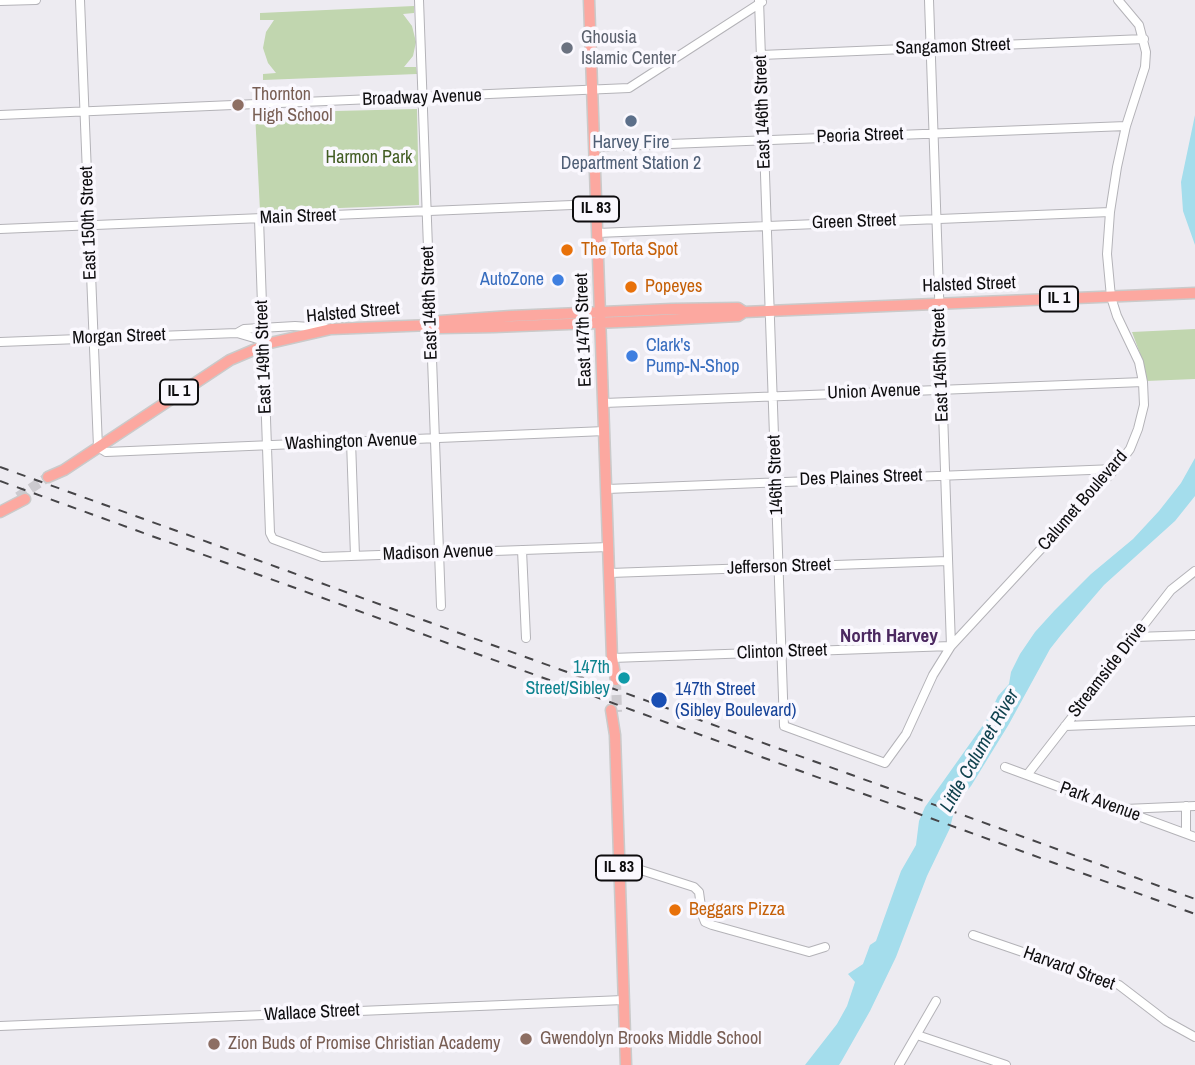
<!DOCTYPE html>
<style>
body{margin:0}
canvas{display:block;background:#edebf1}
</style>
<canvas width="1195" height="1065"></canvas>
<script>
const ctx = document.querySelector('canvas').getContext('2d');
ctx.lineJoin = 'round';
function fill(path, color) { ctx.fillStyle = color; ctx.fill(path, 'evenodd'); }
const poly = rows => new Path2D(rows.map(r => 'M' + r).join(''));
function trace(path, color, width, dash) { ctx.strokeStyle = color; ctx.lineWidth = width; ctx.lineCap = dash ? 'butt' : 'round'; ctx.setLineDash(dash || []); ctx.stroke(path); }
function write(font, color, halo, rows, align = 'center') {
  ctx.font = font + ' "Archivo Narrow",sans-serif'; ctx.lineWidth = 7; ctx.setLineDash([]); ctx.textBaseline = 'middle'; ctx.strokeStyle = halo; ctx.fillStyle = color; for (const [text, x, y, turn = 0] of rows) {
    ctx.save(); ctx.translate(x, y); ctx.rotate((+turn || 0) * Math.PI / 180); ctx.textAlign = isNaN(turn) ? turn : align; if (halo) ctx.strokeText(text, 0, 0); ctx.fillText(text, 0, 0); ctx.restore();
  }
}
fill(poly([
 [414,6,414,13,403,14,412,26,416,42,413,56,404,67,416,67,417,74,263,80,263,74,276,73,268,63,263,48,266,32,274,20,260,20,260,13],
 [417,109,419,205,260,211,255,113],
 [1195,329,1195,379,1146,381,1142,359,1132,332]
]), '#c1d6af');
fill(poly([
 [1195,115,1195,245,1183,211,1181,182],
 [1195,458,1195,496,1175,521,1104,585,1061,635,1050,649,1009,724,971,786,956,803,950,828,927,876,896,957,870,1011,841,1062,839,1065,805,1065,837,1024,847,1006,855,982,848,974,863,964,870,945,876,941,901,871,916,845,919,821,925,807,986,721,998,696,1009,684,1011,672,1020,654,1035,632,1054,611,1091,574,1133,539,1159,511,1181,483]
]), '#a4ddec');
trace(poly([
 [18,497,48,477],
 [616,680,617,712]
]), '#cccacf', 10, [10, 5]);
const minor = poly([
 [80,0,98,447,106,452,605,431],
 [419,0,441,606],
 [759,0,784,726,885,763,906,734,933,675,951,646,1115,469,1130,449,1138,429,1144,405,1143,382,1139,362,1117,316,1111,297,1107,254,1110,212,1117,167,1126,126,1145,67,1146,52,1139,25,1118,0],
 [0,1,36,0],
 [761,55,1144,39],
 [0,115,629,88,762,2],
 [594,147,1126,126],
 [259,219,270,533,273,539,322,557,609,547],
 [0,229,596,204],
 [597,233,1110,212],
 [237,333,268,342],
 [0,342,237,333,244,329,295,326,325,328],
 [604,403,1143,382],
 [351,441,355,556],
 [607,489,1115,469],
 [522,550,526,638],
 [610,573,948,561],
 [1135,637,1195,635],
 [612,658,951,646,929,0],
 [1065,726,1195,721],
 [1005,767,1195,837],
 [1027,775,1171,590,1195,571],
 [1186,806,1186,833],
 [1125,809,1195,806],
 [619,863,694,887,699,892,702,914,705,922,712,925,809,952,825,947],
 [973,935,1119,985,1166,1021,1195,1037],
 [0,1026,623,1000],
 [917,1035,1006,1065],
 [899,1065,936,1001]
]);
const major = poly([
 [589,0,612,658,616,680],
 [433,324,440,321,511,316,672,309,738,308,744,312],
 [48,477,64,470,230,360,270,343,331,329,431,325,441,328,494,327,644,321,738,316,744,312,1195,293],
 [0,512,25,499],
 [611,710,615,735,626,1065]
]);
trace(minor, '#b4b3b8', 10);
trace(major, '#cacaca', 13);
trace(minor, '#fff', 8);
trace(major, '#fca8a0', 10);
trace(poly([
 [0,467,1195,899],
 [0,481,1195,914]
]), '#464548', 2, [9, 9]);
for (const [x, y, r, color] of [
 [567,48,7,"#6b7280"],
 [238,105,7,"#8d6e63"],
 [631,121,7,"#5c6f8a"],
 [567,250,7,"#e8710a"],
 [558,280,7,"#3f7fe0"],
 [631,287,7,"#e8710a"],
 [632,356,7,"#3f7fe0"],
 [624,678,7,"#0f9aa8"],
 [659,700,9,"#1a4fb4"],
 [675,910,7,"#e8710a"],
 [526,1039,7,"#8d6e63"],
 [214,1044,7,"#8d6e63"]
]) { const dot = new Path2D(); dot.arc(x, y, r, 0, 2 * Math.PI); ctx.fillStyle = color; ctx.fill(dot); trace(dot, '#faf8fe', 2.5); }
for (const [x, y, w] of [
 [596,209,46],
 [1059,299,38],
 [179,392,38],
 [619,868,46]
]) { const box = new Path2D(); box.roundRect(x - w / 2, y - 12.5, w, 25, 5); ctx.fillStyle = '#faf8fe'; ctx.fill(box); trace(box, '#0e0d0f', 2); }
write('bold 16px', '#0e0d0f', null, [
 ["IL 83",596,209],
 ["IL 1",1059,299],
 ["IL 1",179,392],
 ["IL 83",619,868]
]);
write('18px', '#5b616d', '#faf8fe', [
 ["Ghousia",581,38],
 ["Islamic Center",581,59]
], 'left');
write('18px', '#0e0d0f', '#faf8fe', [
 ["Sangamon Street",953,47,-2],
 ["Broadway Avenue",422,98,-2],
 ["East 146th Street",763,112,-92],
 ["Peoria Street",860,136,-2],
 ["Main Street",298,217,-2],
 ["Green Street",854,222,-2],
 ["East 150th Street",89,223,-92],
 ["Halsted Street",969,285,-2],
 ["East 148th Street",430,303,-92],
 ["Halsted Street",353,313,-5],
 ["East 147th Street",584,330,-92],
 ["Morgan Street",119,337,-2],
 ["East 149th Street",264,357,-92],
 ["East 145th Street",941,365,-92],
 ["Union Avenue",874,392,-2],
 ["Washington Avenue",351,442,-2],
 ["146th Street",776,475,-92],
 ["Des Plaines Street",861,478,-2],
 ["Calumet Boulevard",1083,501,-49],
 ["Madison Avenue",438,553,-2],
 ["Jefferson Street",779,567,-2],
 ["Clinton Street",782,652,-2],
 ["Streamside Drive",1108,670,-52],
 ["Park Avenue",1100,802,20],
 ["Harvard Street",1069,969,20],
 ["Wallace Street",312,1013,-3]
]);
write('18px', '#785e54', '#faf8fe', [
 ["Thornton",252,95],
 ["High School",252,116],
 ["Gwendolyn Brooks Middle School",540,1039],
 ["Zion Buds of Promise Christian Academy",228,1044]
], 'left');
write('18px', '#4e5e75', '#faf8fe', [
 ["Harvey Fire",631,143],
 ["Department Station 2",631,164]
]);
write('18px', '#415c22', '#faf8fe', [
 ["Harmon Park",369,158]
]);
write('18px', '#c56008', '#faf8fe', [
 ["The Torta Spot",581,250],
 ["Popeyes",645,287],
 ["Beggars Pizza",689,910]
], 'left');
write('18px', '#366cbe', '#faf8fe', [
 ["AutoZone",544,280],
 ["Clark's",646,346,"left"],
 ["Pump-N-Shop",646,367,"left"]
], 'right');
write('18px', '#0d838f', '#faf8fe', [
 ["147th",610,668],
 ["Street/Sibley",610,689]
], 'right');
write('18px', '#164399', '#faf8fe', [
 ["147th Street",675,690],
 ["(Sibley Boulevard)",675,711]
], 'left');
write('bold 19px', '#4b2860', '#faf8fe', [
 ["North Harvey",889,637]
]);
write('italic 19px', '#10424e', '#faf8fe', [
 ["Little Calumet River",980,751,-60]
]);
</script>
